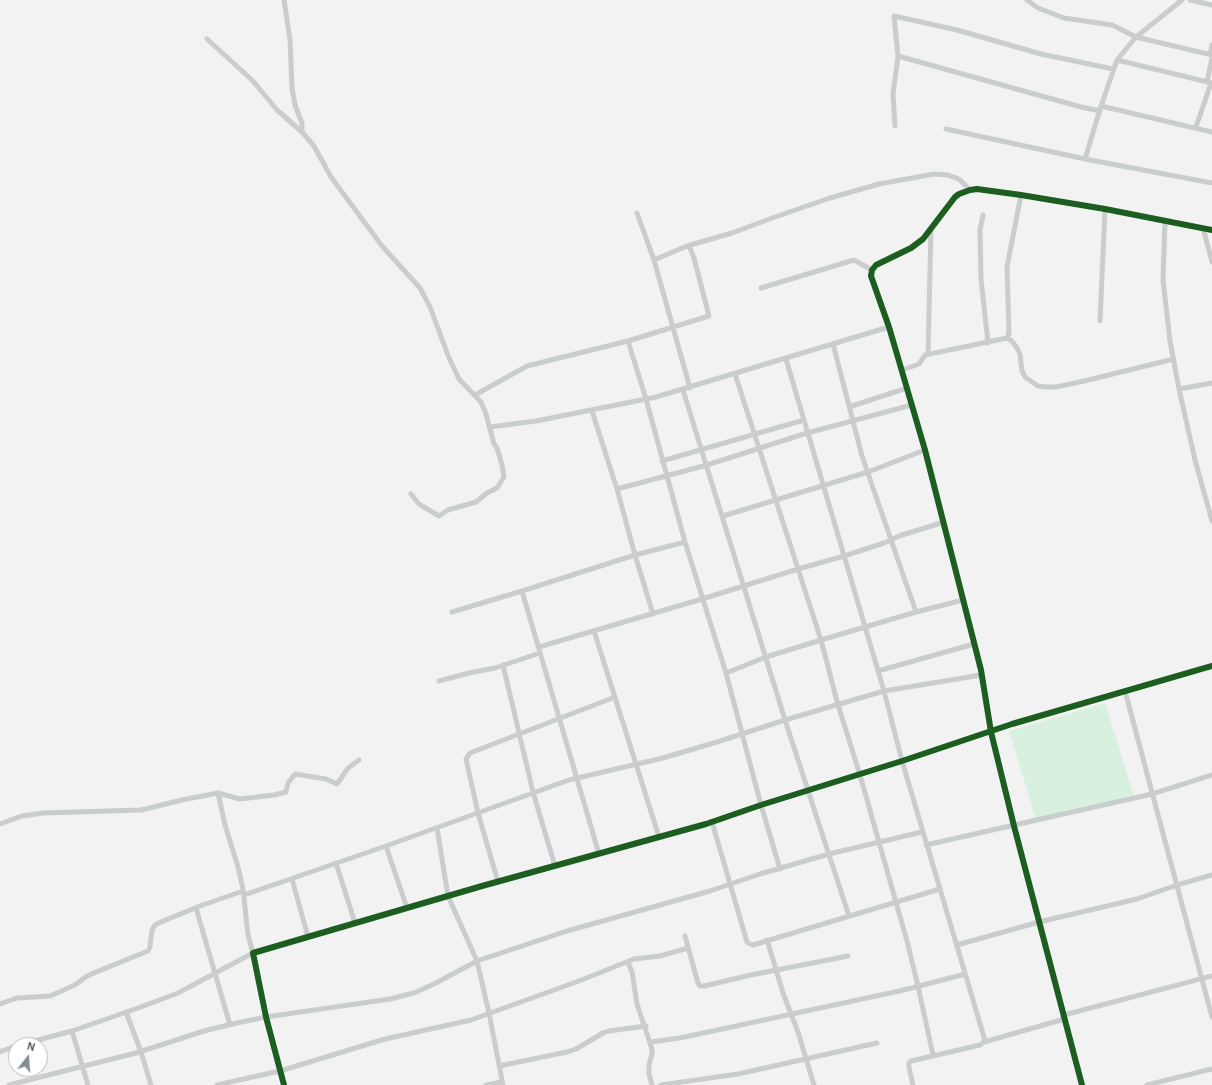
<!DOCTYPE html>
<style>
body{margin:0}
#map{position:relative;width:1212px;height:1085px;overflow:hidden;background:#f3f2f2;font-family:Cabin,sans-serif}
canvas{display:block}
.north{position:absolute;left:8px;top:1037px;width:40px;height:40px;box-sizing:border-box;background:#fff;border:1px solid #b6bcbf;border-radius:50%;rotate:17deg;font-size:11px;font-weight:700;line-height:16px;text-align:center;color:#49575f}
.north::after{content:'';display:block;margin:auto;width:14px;height:18px;background:#848d92;clip-path:polygon(50% 0,100% 100%,50% 72%,0 100%)}
</style>
<div id="map">
<canvas width="1212" height="1085"></canvas>
<div class="north">N</div>
</div>
<script>
const ctx = document.querySelector('canvas').getContext('2d');
ctx.lineJoin = 'round';
function fill(path, color) { ctx.fillStyle = color; ctx.fill(path, 'evenodd'); }
const poly = rows => new Path2D(rows.map(r => 'M' + r).join(''));
function trace(path, color, width, dash) { ctx.strokeStyle = color; ctx.lineWidth = width; ctx.lineCap = dash ? 'butt' : 'round'; ctx.setLineDash(dash || []); ctx.stroke(path); }
fill(poly([
 [1105,703,1134,796,1037,823,1009,731]
]), '#d8f1df');
trace(poly([
 [284,0,290,40,292,88,295,105,302,123,302,132],
 [1027,0,1038,8,1064,18,1112,25,1136,37,1212,55],
 [1190,0,1212,5],
 [207,39,253,81,277,110,302,132,314,146,331,177,382,246,420,288,430,307,449,358,459,379,481,402,486,414,494,444,497,448,502,465,504,477,497,488,487,493,476,502,448,510,439,516,419,504,411,494],
 [1210,54,1212,45],
 [898,56,1081,107,1100,111],
 [1117,60,1212,83],
 [1207,82,1212,58],
 [1101,106,1212,132],
 [895,126,893,94,898,56,894,16,957,30,1041,54,1113,69],
 [1196,127,1211,83],
 [946,129,1085,159,1212,183],
 [1085,159,1101,106,1117,60,1136,37,1182,0],
 [637,213,654,260,690,388],
 [983,215,980,230,981,279,988,343],
 [1165,220,1163,280,1170,341,1179,389,1195,460,1212,521],
 [1203,228,1212,262],
 [687,246,732,233,775,217,830,198,879,184,934,174,948,175,959,179,970,190],
 [761,288,854,260,872,270],
 [1100,321,1105,209],
 [1007,338,1009,333,1007,267,1021,195],
 [628,341,646,399,685,542,726,673,761,805,780,869],
 [833,344,862,456,916,612],
 [928,354,931,229],
 [786,359,884,691,902,761,984,1037,984,1042,980,1045,911,1061,909,1063,909,1067,913,1085],
 [902,370,919,364,925,355,1007,338,1012,341,1017,348,1020,354,1022,371,1026,378,1038,386,1047,387,1056,387,1080,382,1174,359],
 [735,374,821,640,838,705,860,775,907,941,918,986,933,1055],
 [1179,389,1212,383],
 [683,390,785,720,849,916],
 [475,395,527,366,628,341,709,316,694,258,690,248,687,246,654,260],
 [849,407,907,388],
 [592,411,617,489,635,555,653,614],
 [490,427,536,421,656,397,889,327],
 [662,461,804,420],
 [617,489,707,465,807,433,912,405],
 [723,516,868,472,925,450],
 [522,591,599,854],
 [452,612,522,591,635,555,685,542],
 [594,631,659,837],
 [539,647,702,599,798,569,844,556,884,543,899,536,944,522],
 [503,665,533,792,555,866],
 [878,671,974,644],
 [726,673,766,657,821,640,916,612,963,600],
 [439,681,469,673,495,668,540,653],
 [1125,691,1212,1017],
 [712,822,747,942,750,944,753,945,940,889],
 [0,824,22,816,43,813,141,810,182,800,218,793,240,799,274,795,286,792,288,783,295,774,326,779,337,784,348,768,359,760],
 [437,828,448,896,477,961,489,1013,503,1085],
 [926,845,1152,794,1212,775],
 [386,846,407,908],
 [336,863,355,923],
 [292,879,308,937],
 [498,882,478,813,466,759,470,753,615,697],
 [244,895,386,846,569,780,663,758,717,742,785,720,884,691,981,675],
 [196,908,230,1025],
 [685,936,698,983,700,986,704,986,751,975,848,956],
 [767,940,783,993,798,1032,814,1085],
 [957,945,1039,922,1137,899,1177,885,1212,875],
 [628,962,632,972,637,1004,652,1049,652,1054,649,1065,649,1074,652,1085],
 [0,1004,17,998,50,996,75,985,87,976,101,970,148,951,150,947,152,930,155,925,161,922,200,906,243,891],
 [126,1012,141,1052,151,1085],
 [72,1031,88,1085],
 [651,1042,680,1038,904,990,965,974],
 [984,1042,1061,1020,1064,1015,1212,976],
 [19,1045,72,1031,138,1008,178,993,253,953,248,935,243,889,238,867,225,825,218,793],
 [0,1052,16,1046],
 [499,1066,567,1052,576,1049,603,1033,609,1031,646,1026],
 [9,1085,136,1053,204,1031,232,1024,266,1017,390,999,414,993,434,984,477,961,567,931,710,891,760,874,829,854,922,832],
 [217,1085,280,1071,385,1039,471,1020,579,981,634,959,660,956,688,948],
 [284,1085,266,1017,253,953,482,886,706,824,761,805,902,761,1012,724,1212,666],
 [486,1085,502,1082],
 [661,1085,738,1074,877,1043],
 [1082,1085,1014,826,991,732,981,670,925,450,889,327,871,276,872,270,876,265,911,248,923,239,955,197,959,194,970,190,977,189,1021,195,1105,209,1212,230],
 [1147,1085,1212,1069]
]), '#cacdce', 5);
trace(poly([
 [284,1085,266,1017,253,953,482,886,706,824,761,805,902,761,1012,724,1212,666],
 [1082,1085,1014,826,991,732,981,670,925,450,889,327,871,276,872,270,876,265,911,248,923,239,955,197,959,194,970,190,977,189,1021,195,1105,209,1212,230]
]), '#1b5e20', 6);
</script>
